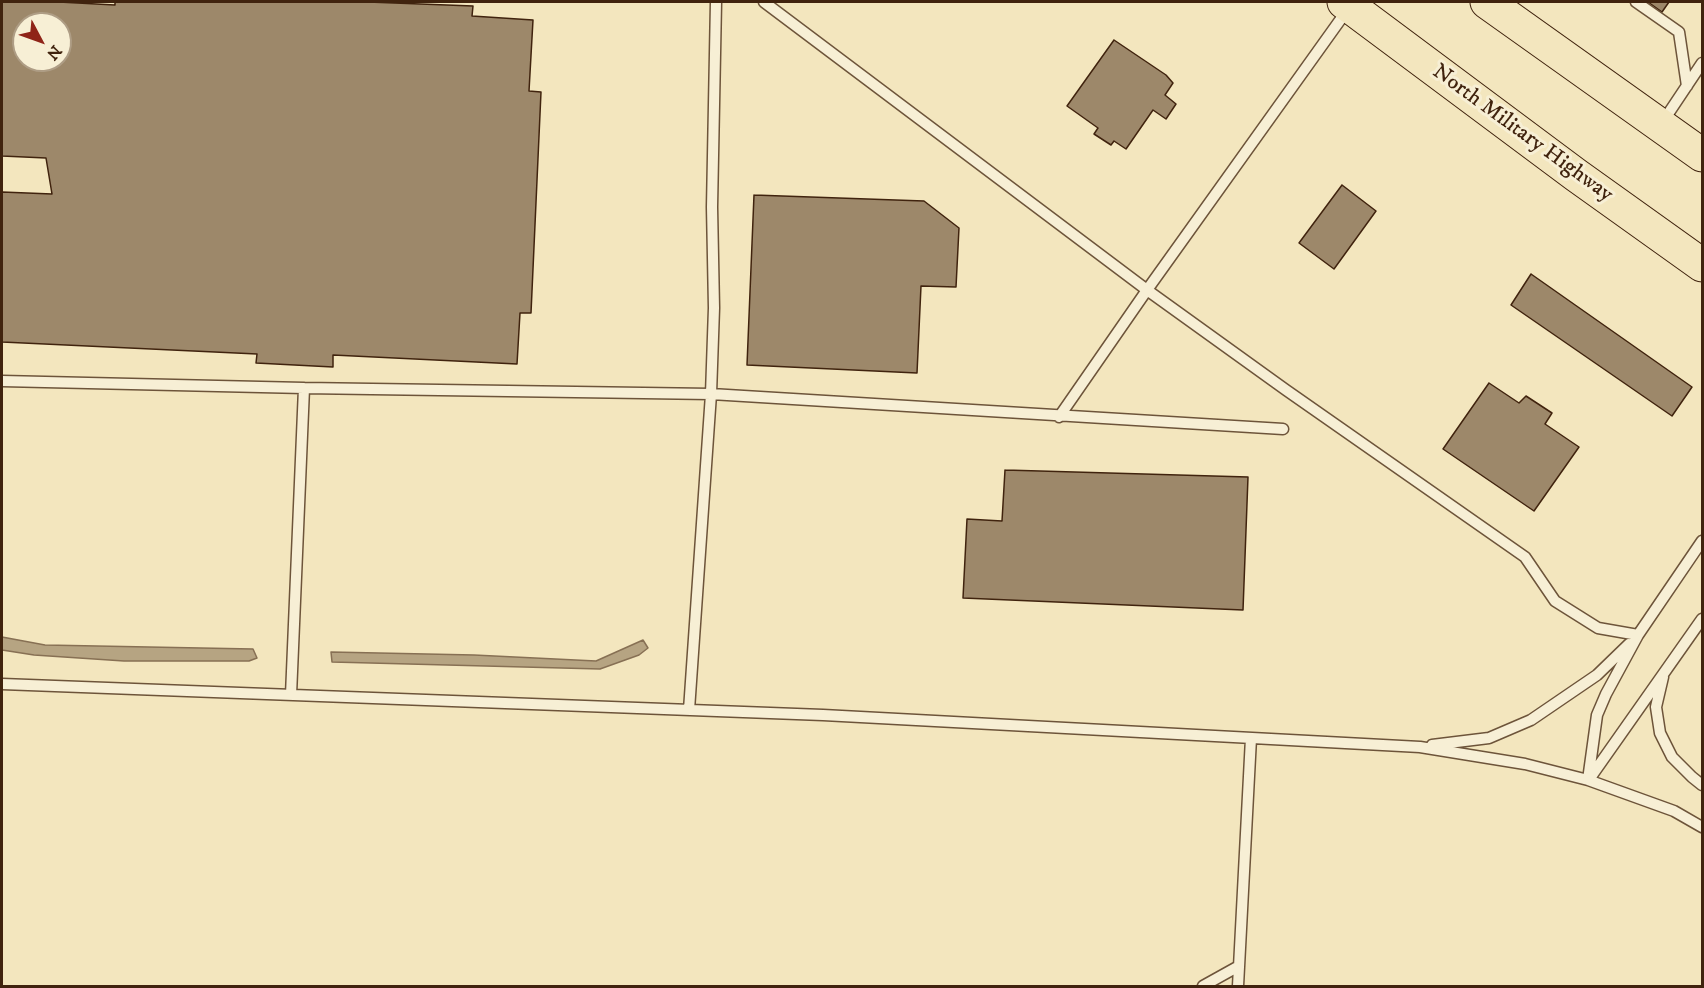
<!DOCTYPE html>
<style>
body{margin:0}
#map{position:relative;width:1704px;height:988px;overflow:hidden;background:#f3e6be;font-family:"IM FELL DW Pica",serif}
canvas{display:block}
.frame{position:absolute;inset:0;border:3px solid #40230e;pointer-events:none}
.north{position:absolute;left:12px;top:12px;width:60px;height:60px;box-sizing:border-box;background:#f7efd5;border:2px solid #ae9d85;border-radius:50%;rotate:131deg;font-size:16px;font-weight:700;line-height:24px;text-align:center;color:#40230e}
.north::after{content:'';display:block;margin:auto;width:21px;height:27px;background:#8f2418;clip-path:polygon(50% 0,100% 100%,50% 72%,0 100%)}
</style>
<div id="map">
<canvas width="1704" height="988"></canvas>
<div class="frame"></div>
<div class="north">N</div>
</div>
<script>
const ctx = document.querySelector('canvas').getContext('2d');
ctx.lineJoin = 'round';
function fill(path, color) { ctx.fillStyle = color; ctx.fill(path, 'evenodd'); }
const poly = rows => new Path2D(rows.map(r => 'M' + r).join(''));
function trace(path, color, width, dash) { ctx.strokeStyle = color; ctx.lineWidth = width; ctx.lineCap = dash ? 'butt' : 'round'; ctx.setLineDash(dash || []); ctx.stroke(path); }
function write(font, color, halo, rows, align = 'center') {
  ctx.font = font + ' "IM FELL DW Pica",serif'; ctx.lineWidth = 6; ctx.setLineDash([]); ctx.textBaseline = 'middle'; ctx.strokeStyle = halo; ctx.fillStyle = color; for (const [text, x, y, turn = 0] of rows) {
    ctx.save(); ctx.translate(x, y); ctx.rotate((+turn || 0) * Math.PI / 180); ctx.textAlign = isNaN(turn) ? turn : align; if (halo) ctx.strokeText(text, 0, 0); ctx.fillText(text, 0, 0); ctx.restore();
  }
}
const water = poly([
 [2,637,45,645,253,649,257,658,249,661,124,661,34,655,2,650,2,637],
 [643,640,648,648,639,655,600,669,332,662,331,652,474,655,596,661,643,640]
]);
fill(water, '#b6a482');
trace(water, '#877054', 1.5);
const building = poly([
 [2,2,59,2,115,5,115,2,368,2,473,6,472,16,533,20,529,91,541,92,531,313,520,313,517,364,333,355,333,367,256,363,257,354,2,342,2,192,52,194,46,158,2,156,2,2],
 [24,24,60,24,60,60,24,60,24,24],
 [1648,2,1669,2,1662,12,1648,2],
 [1114,40,1166,75,1173,83,1165,95,1176,104,1166,119,1153,110,1126,149,1114,141,1111,145,1094,134,1098,128,1067,106,1114,40],
 [1342,185,1376,211,1334,269,1299,243,1342,185],
 [754,195,924,201,959,228,956,287,921,286,917,373,747,365,754,195],
 [1531,274,1692,387,1672,416,1511,305,1531,274],
 [1489,383,1519,403,1526,396,1552,413,1545,424,1579,447,1534,511,1443,449,1489,383],
 [1005,470,1248,477,1243,610,963,598,967,519,1002,521,1005,470]
]);
fill(building, '#9d886a');
trace(building, '#40230e', 1.5);
const lane = poly([
 [764,2,1147,290,1286,390,1525,557,1555,601,1598,628,1638,635],
 [1636,2,1679,32,1687,86],
 [1662,123,1702,63],
 [2,381,304,388,711,394,1283,429],
 [1059,417,1147,290,1348,9],
 [1663,677,1656,707,1660,733,1672,757,1692,777,1702,785],
 [2,684,823,715,1420,747,1525,764,1588,780,1674,811,1702,827],
 [291,695,304,388],
 [689,710,711,394,714,308,712,207,716,2],
 [1432,745,1489,738,1531,720,1597,675,1629,644],
 [1590,778,1702,619],
 [1588,780,1597,715,1606,694,1638,635,1702,541],
 [1203,986,1239,966],
 [1238,986,1251,738]
]);
const primary = poly([
 [1344,2,1576,175,1702,265],
 [1487,2,1702,155]
]);
trace(lane, '#6d543a', 13);
trace(primary, '#40230e', 35);
trace(lane, '#f7efd5', 10);
trace(primary, '#f3e6be', 33);
write('22px', '#40230e', '#f7efd5', [
 ["North Military Highway",1522,134,36]
]);
</script>
